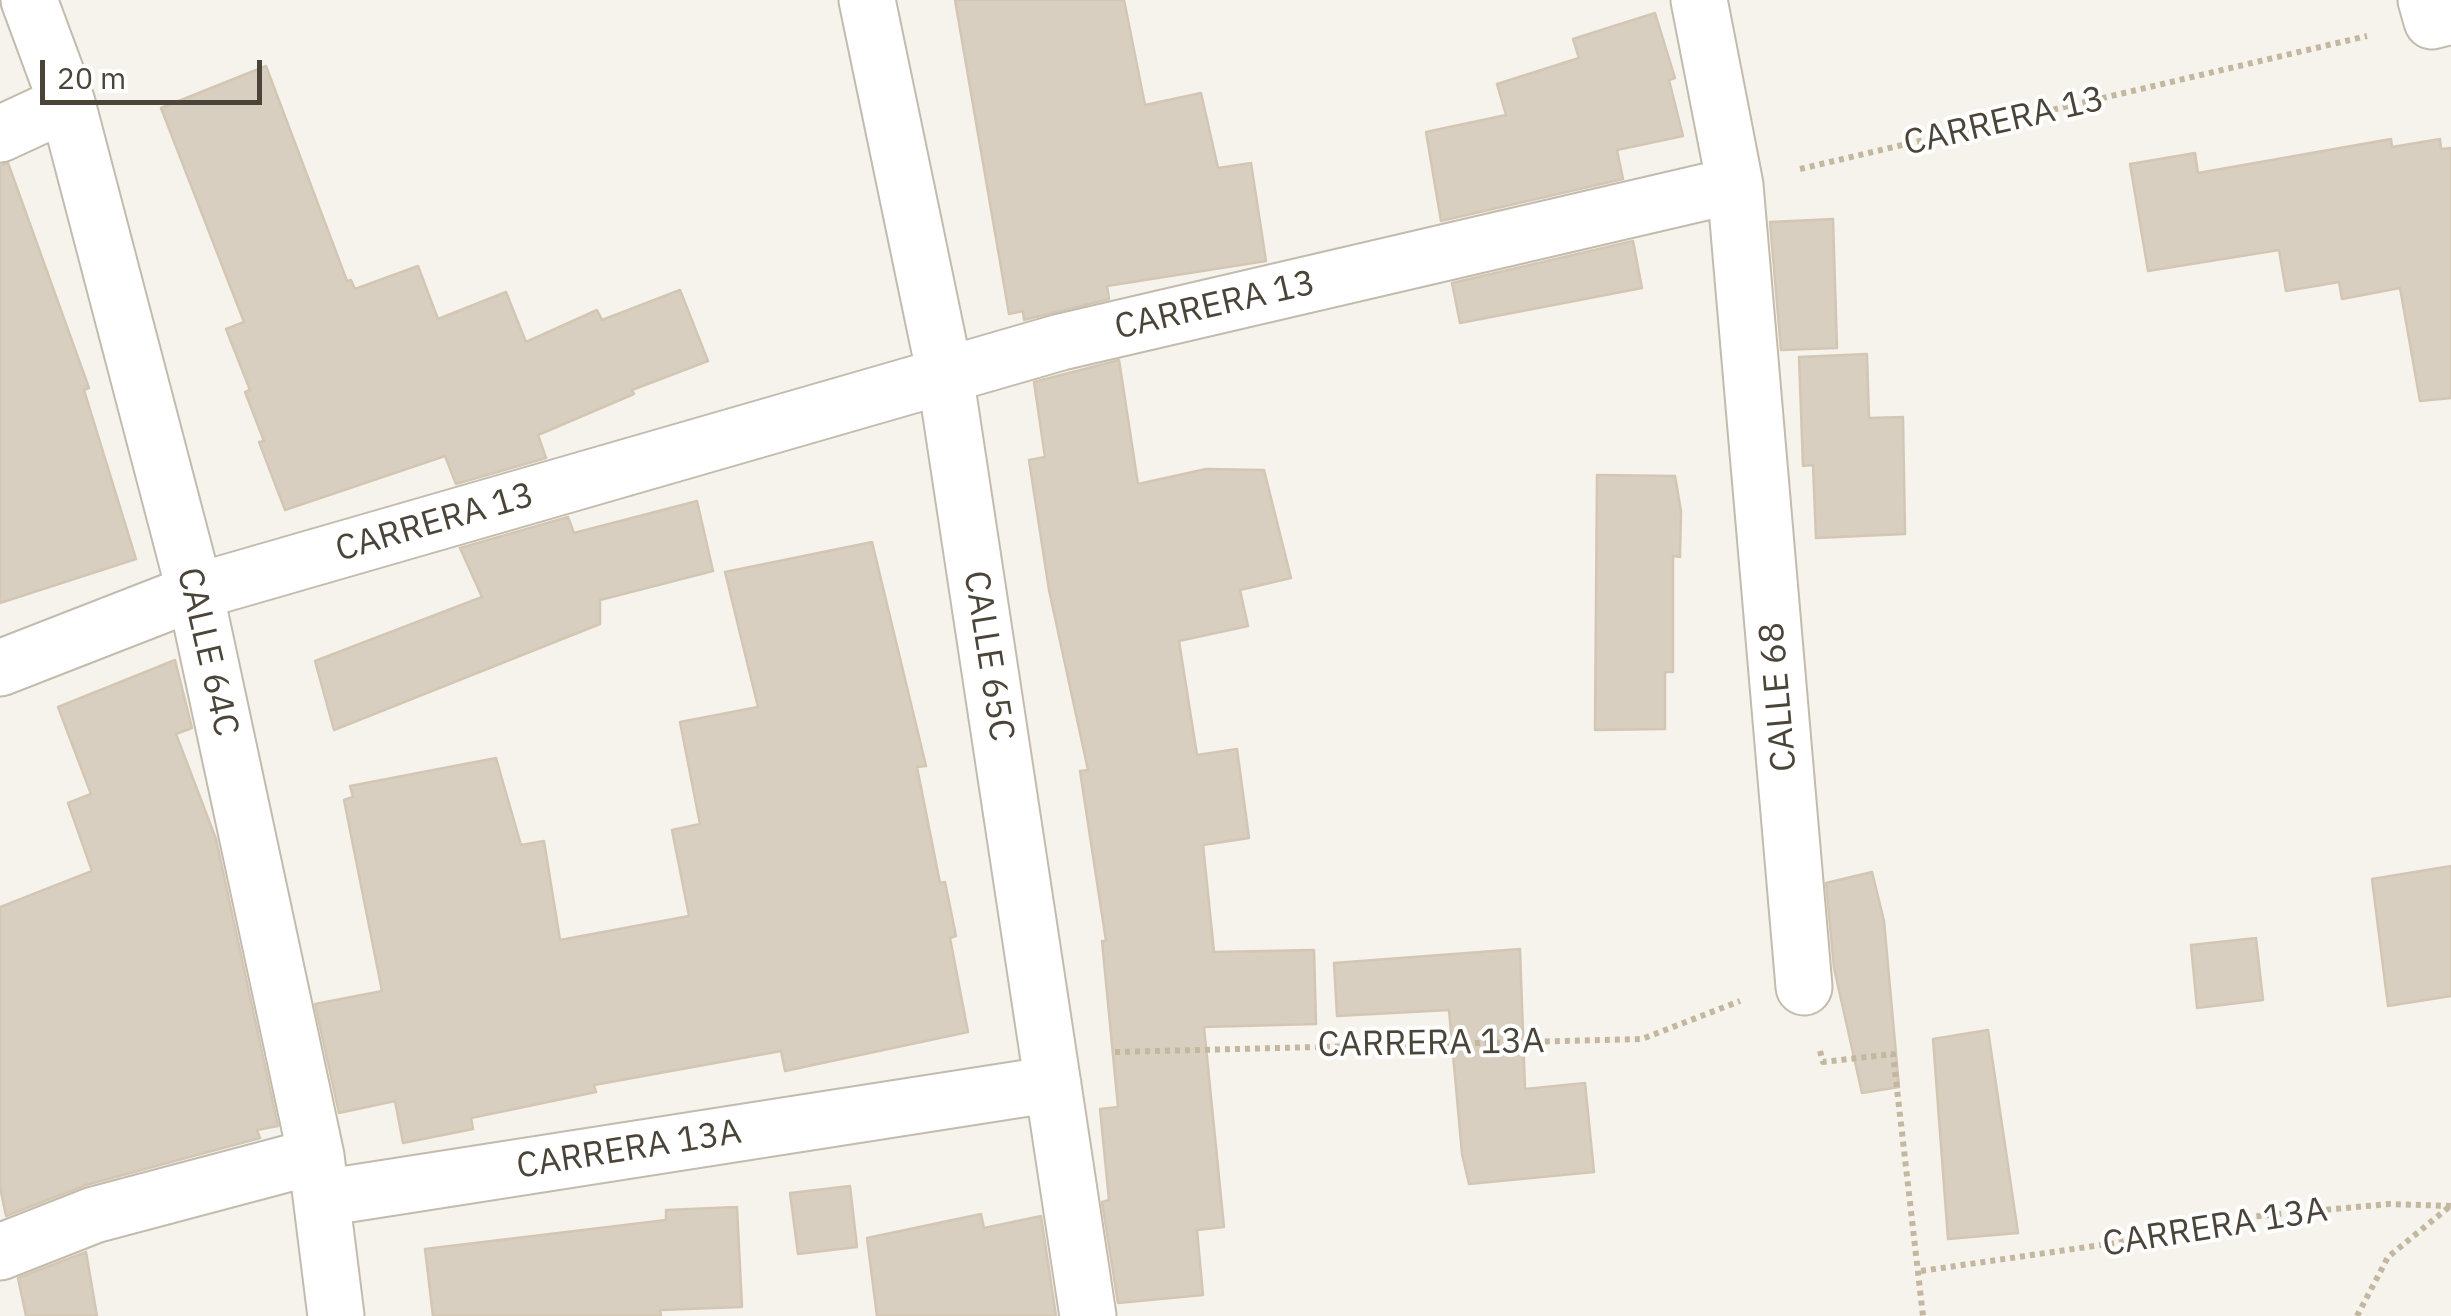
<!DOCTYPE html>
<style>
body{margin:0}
#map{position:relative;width:2451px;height:1316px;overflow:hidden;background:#f6f3ec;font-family:"IBM Plex Sans",sans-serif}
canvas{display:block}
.scale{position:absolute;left:40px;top:60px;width:222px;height:45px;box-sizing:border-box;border:5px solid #4b4439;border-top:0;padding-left:12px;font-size:30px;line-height:35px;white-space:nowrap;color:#4b4439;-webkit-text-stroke:8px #fff;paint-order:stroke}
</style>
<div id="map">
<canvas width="2451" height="1316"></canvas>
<div class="scale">20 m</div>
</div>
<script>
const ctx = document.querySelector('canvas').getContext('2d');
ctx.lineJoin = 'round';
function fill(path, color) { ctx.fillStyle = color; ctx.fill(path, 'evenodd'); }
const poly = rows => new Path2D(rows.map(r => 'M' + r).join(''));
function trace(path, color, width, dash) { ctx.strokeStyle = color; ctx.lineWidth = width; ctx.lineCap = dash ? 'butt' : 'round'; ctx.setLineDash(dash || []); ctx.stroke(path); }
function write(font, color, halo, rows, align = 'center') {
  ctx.font = font + ' "IBM Plex Sans",sans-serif'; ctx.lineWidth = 8; ctx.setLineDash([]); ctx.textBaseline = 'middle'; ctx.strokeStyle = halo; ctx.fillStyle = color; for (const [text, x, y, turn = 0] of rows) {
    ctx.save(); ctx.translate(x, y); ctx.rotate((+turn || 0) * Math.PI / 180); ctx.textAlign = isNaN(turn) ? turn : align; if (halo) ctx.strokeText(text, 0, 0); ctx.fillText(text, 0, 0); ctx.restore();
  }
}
const building = poly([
 [955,0,1124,0,1145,105,1201,93,1218,168,1251,163,1266,261,1107,286,1109,299,1024,320,1023,311,1009,314,955,0],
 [1655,13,1675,78,1669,80,1683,136,1617,150,1623,179,1441,221,1426,132,1506,115,1497,84,1579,58,1573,39,1655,13],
 [266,66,347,281,351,280,355,289,418,266,438,319,506,292,526,342,597,310,602,320,680,290,708,361,632,390,634,394,538,435,546,458,456,484,445,456,285,510,259,442,264,441,245,392,250,390,226,329,244,322,161,108,266,66],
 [2391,139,2392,147,2440,139,2441,149,2451,148,2451,398,2420,401,2400,288,2342,299,2339,282,2286,291,2279,250,2148,271,2130,164,2195,153,2198,173,2391,139],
 [8,163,89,388,84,390,136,559,0,603,0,165,8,163],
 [1833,219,1837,348,1781,350,1770,222,1833,219],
 [1633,241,1642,288,1460,323,1452,283,1633,241],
 [1867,354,1869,418,1903,417,1905,534,1816,538,1813,465,1803,466,1799,357,1867,354],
 [1119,360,1138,484,1206,469,1264,470,1291,578,1240,590,1248,626,1179,641,1197,755,1237,749,1249,838,1203,845,1214,952,1314,950,1316,1024,1204,1027,1224,1227,1197,1230,1203,1295,1118,1303,1102,1202,1109,1200,1100,1109,1118,1107,1102,941,1106,941,1080,771,1088,770,1049,590,1029,460,1045,457,1034,382,1119,360],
 [1597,475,1675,476,1681,511,1680,557,1673,556,1673,672,1665,672,1665,729,1595,730,1597,475],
 [697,501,713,571,600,600,600,624,334,730,315,661,482,597,460,548,568,517,574,533,697,501],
 [872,542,926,766,917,767,940,883,945,882,956,936,950,938,968,1032,785,1071,781,1051,594,1085,596,1092,471,1118,473,1129,403,1143,395,1101,339,1113,315,1004,382,991,344,800,353,797,350,786,496,758,521,845,544,841,560,940,689,916,672,830,700,824,680,722,758,707,725,572,872,542],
 [175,660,192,728,176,734,216,839,278,1126,257,1130,260,1138,86,1185,6,1216,0,1187,0,907,92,871,68,803,91,794,58,707,175,660],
 [2451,866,2451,996,2388,1006,2372,879,2451,866],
 [1872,872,1884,921,1899,1087,1862,1093,1834,968,1826,883,1872,872],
 [2256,938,2263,1000,2197,1008,2191,945,2256,938],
 [1520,949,1525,1089,1585,1083,1594,1172,1469,1184,1462,1154,1449,1010,1337,1016,1334,963,1520,949],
 [1988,1030,2018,1233,1948,1239,1933,1039,1988,1030],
 [850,1186,857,1247,798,1254,790,1193,850,1186],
 [737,1207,742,1307,660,1310,661,1316,433,1316,425,1249,666,1220,666,1210,737,1207],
 [981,1214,984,1228,1041,1216,1056,1316,877,1316,867,1238,981,1214],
 [86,1252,97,1316,26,1316,18,1278,86,1252]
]);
fill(building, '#d8cfc1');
trace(building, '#d3c7b4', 2.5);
const minor = poly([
 [29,0,67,103,195,592,316,1156,336,1316],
 [867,0,945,375,1088,1316],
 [1699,0,1735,185,1804,987],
 [2426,0,2432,21,2451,16],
 [0,134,67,103],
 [0,668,195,592,1061,342,1735,185],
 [323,1198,1053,1084],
 [0,1252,94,1215,316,1156]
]);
trace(minor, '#c2bbae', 59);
trace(poly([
 [1800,169,2367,36],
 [1820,1051,1823,1062,1893,1054,1923,1316],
 [1115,1052,1642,1039,1740,1001],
 [1921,1271,2115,1243,2247,1217,2389,1204,2451,1206],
 [2357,1316,2388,1257,2449,1207]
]), '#c4b79f', 6, [5, 5]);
trace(minor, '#fff', 55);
write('35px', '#4b4439', '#fff', [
 ["CARRERA 13",2004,122,-13],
 ["CARRERA 13",1215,306,-13],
 ["CARRERA 13",435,523,-16],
 ["CALLE 64C",207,652,77],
 ["CALLE 65C",988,656,81],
 ["CALLE 68",1779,697,-95],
 ["CARRERA 13A",1431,1044,-1],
 ["CARRERA 13A",629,1150,-9],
 ["CARRERA 13A",2215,1228,-9]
]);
</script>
